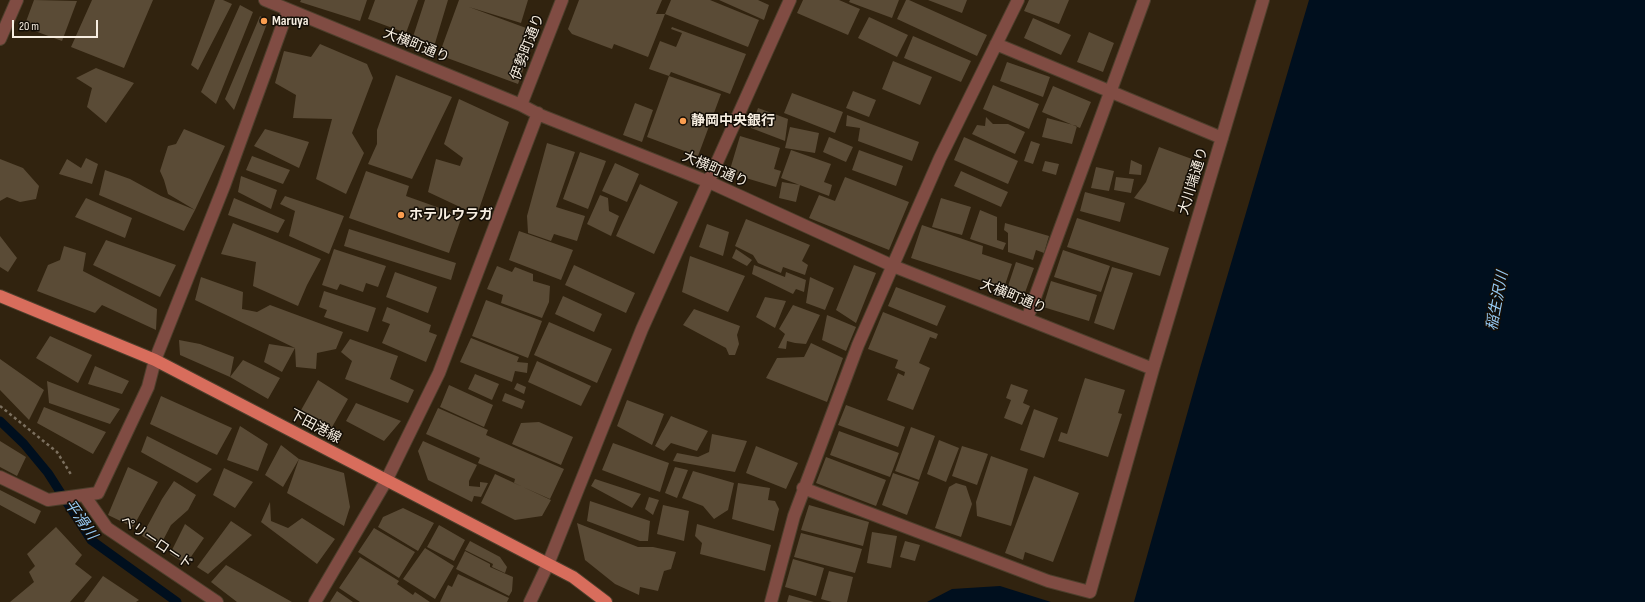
<!DOCTYPE html>
<meta charset="utf-8">
<style>
body{margin:0}
#map{position:relative;width:1645px;height:602px;overflow:hidden;background:#31230f;font-family:"Sofia Sans Condensed",sans-serif}
canvas{display:block}
.scale{position:absolute;left:12px;top:20px;width:86px;height:18px;box-sizing:border-box;border:2px solid #f7eee1;border-top:0;padding-left:5px;font-size:12px;line-height:14px;white-space:nowrap;color:#f7eee1;-webkit-text-stroke:3px #140e06;paint-order:stroke}
</style>
<div id="map">
<canvas width="1645" height="602"></canvas>
<div class="scale">20 m</div>
</div>
<script>
const ctx = document.querySelector('canvas').getContext('2d');
ctx.lineJoin = 'round';
function fill(path, color) { ctx.fillStyle = color; ctx.fill(path, 'evenodd'); }
const poly = rows => new Path2D(rows.map(r => 'M' + r).join(''));
function trace(path, color, width, dash) { ctx.strokeStyle = color; ctx.lineWidth = width; ctx.lineCap = dash ? 'butt' : 'round'; ctx.setLineDash(dash || []); ctx.stroke(path); }
function write(font, color, halo, rows, align = 'center') {
  ctx.font = font + ' "Sofia Sans Condensed","Noto Sans JP",sans-serif'; ctx.lineWidth = 3; ctx.setLineDash([]); ctx.textBaseline = 'middle'; ctx.strokeStyle = halo; ctx.fillStyle = color; for (const [text, x, y, turn = 0] of rows) {
    ctx.save(); ctx.translate(x, y); ctx.rotate((+turn || 0) * Math.PI / 180); ctx.textAlign = isNaN(turn) ? turn : align; if (halo) ctx.strokeText(text, 0, 0); ctx.fillText(text, 0, 0); ctx.restore();
  }
}
fill(poly([
 [1309,0,1645,0,1645,602,1134,602,1200,368],
 [1000,586,1051,602,927,602,952,589]
]), '#000f1e');
trace(poly([
 [0,421,24,444,48,473,91,540,177,602]
]), '#000f1e', 9);
fill(poly([
 [34,0,77,1,62,41,24,27],
 [92,0,153,0,124,68,71,47],
 [215,0,223,0,232,4,198,70,191,65],
 [301,0,367,0,360,21,300,2],
 [375,0,418,0,406,33,368,19],
 [425,0,448,0,433,50,411,43],
 [459,0,528,0,521,23,469,7,537,32,518,84,439,55],
 [579,0,662,0,656,14,665,14,648,57,614,44,612,49,572,34,568,29],
 [671,0,710,0,759,20,748,47,665,14],
 [719,0,758,0,769,5,764,20],
 [803,0,839,0,860,9,848,35,797,13],
 [850,0,899,0,892,18,849,2],
 [906,0,909,0,987,35,977,56,897,19],
 [928,0,967,0,962,13],
 [1029,0,1069,0,1059,24,1024,11],
 [240,5,253,12,216,104,201,92],
 [260,16,268,21,234,110,225,99],
 [869,17,908,35,897,57,858,38],
 [1033,18,1071,35,1061,55,1024,38],
 [672,27,746,54,730,94,671,72,669,76,649,69,660,41,676,47,682,33,671,29],
 [1089,32,1114,43,1103,72,1077,62],
 [913,36,971,61,961,82,904,58],
 [320,44,367,64,373,78,352,133,364,153,346,194,316,179,332,119,293,118,296,95,275,83,284,51,311,57],
 [893,61,932,77,920,105,882,89],
 [1007,62,1050,77,1043,97,1000,81],
 [96,68,134,83,106,123,87,107,92,88,76,78],
 [396,75,452,97,412,179,368,164,377,144,377,130],
 [669,76,721,94,698,156,647,137],
 [993,85,1039,104,1029,129,983,109],
 [1053,86,1091,102,1080,128,1042,112],
 [853,91,876,100,869,117,846,108],
 [792,93,843,112,835,133,784,113],
 [459,99,509,122,477,215,428,192,436,159,460,166,463,158,444,144],
 [635,103,653,110,642,142,623,135],
 [758,108,788,119,785,141,751,128],
 [847,115,919,142,912,161,858,141,860,128,846,126],
 [986,117,993,124,1008,124,1025,132,1015,154,972,134,977,125,985,126],
 [1047,118,1077,126,1072,144,1042,137],
 [790,127,819,133,815,153,785,148],
 [184,129,225,146,195,210,168,194,164,180,160,171,168,146,176,144],
 [265,129,309,142,299,168,254,146],
 [740,136,780,148,774,169,781,171,776,187,729,173],
 [829,137,853,147,846,162,823,152],
 [964,137,1018,161,1008,184,954,160],
 [1031,141,1040,144,1033,164,1024,161],
 [547,143,575,152,556,207,585,216,577,241,554,234,551,241,528,233,527,216],
 [1159,147,1192,159,1174,212,1134,198,1146,182],
 [791,150,831,164,824,182,832,185,829,196,781,178],
 [859,150,903,166,896,186,852,170],
 [580,152,606,161,588,209,563,199],
 [252,156,290,170,283,184,246,170],
 [86,158,98,164,92,184,59,174,67,159,81,168],
 [0,159,23,168,39,186,36,199,20,202,7,197,0,201],
 [1131,160,1142,165,1141,175,1129,174],
 [1045,161,1059,164,1056,175,1042,171],
 [615,163,639,174,627,202,602,191],
 [1096,167,1114,171,1109,191,1091,188],
 [105,170,130,179,161,196,195,210,184,231,99,195],
 [366,171,409,186,406,196,462,216,449,253,349,218],
 [961,171,1008,192,1001,207,954,186],
 [241,176,277,190,271,209,238,192],
 [845,177,909,202,889,250,809,218,819,195,835,201],
 [1116,177,1134,179,1131,193,1114,190],
 [782,182,800,185,796,202,779,198],
 [640,184,678,202,654,254,616,236],
 [1085,192,1125,203,1120,222,1080,211],
 [600,195,608,198,609,211,619,216,611,236,587,224],
 [285,196,344,216,329,254,289,236,295,211,280,204],
 [86,198,132,218,125,238,75,217],
 [234,198,285,220,278,233,228,215],
 [941,198,971,207,962,235,932,227],
 [980,210,997,217,997,240,1006,243,1003,250,970,239],
 [1077,218,1169,248,1160,276,1067,247],
 [746,219,810,245,802,261,808,265,805,275,783,267,781,273,758,263,753,255,735,246],
 [233,223,321,259,307,285,298,306,253,286,256,262,221,254],
 [1005,223,1049,236,1044,253,1036,250,1033,260,1008,252,1008,233,1004,230],
 [707,224,729,232,723,256,699,247],
 [922,225,983,246,982,254,1012,264,1004,288,911,258],
 [349,229,456,263,451,280,344,246],
 [519,231,573,250,561,280,509,260],
 [0,236,17,258,8,272,0,267],
 [106,240,176,265,160,297,93,265],
 [64,246,86,253,83,271,157,309,156,330,102,305,95,313,37,291,48,265,60,260],
 [334,249,386,266,378,287,366,283,363,292,340,284,337,290,322,285],
 [736,249,752,260,747,266,732,258],
 [1063,250,1110,266,1101,292,1054,277],
 [690,256,745,276,728,312,682,292],
 [1016,262,1034,268,1023,298,1006,292],
 [574,265,635,293,626,313,565,285],
 [754,265,785,277,786,272,806,280,804,292,796,289,793,294,752,274],
 [854,265,876,273,856,323,836,310],
 [497,266,512,272,515,267,533,274,533,281,550,286,549,302,542,318,501,303,503,295,487,289],
 [1112,267,1133,273,1114,330,1094,323],
 [395,272,437,287,428,313,386,297],
 [201,277,243,292,242,309,257,312,270,305,343,332,336,349,317,353,316,369,296,367,295,348,195,300],
 [810,277,834,288,825,310,806,303],
 [1051,281,1097,295,1089,321,1043,307],
 [896,287,946,306,937,326,888,306],
 [324,291,376,308,368,332,324,317,327,310,319,307],
 [563,296,602,314,594,332,555,314],
 [765,297,786,301,775,328,756,317],
 [486,300,542,321,528,358,472,336],
 [793,305,820,315,806,344,795,343,787,341,786,349,778,348,785,334,779,329],
 [387,307,431,325,429,332,437,335,426,362,382,343,390,324,382,321],
 [694,309,740,326,737,335,739,344,735,355,729,355,726,348,683,325],
 [883,312,938,334,936,339,930,337,919,363,930,368,913,410,887,400,898,373,904,376,905,372,895,368,898,360,868,349],
 [827,315,856,327,846,351,822,340],
 [549,322,612,349,597,383,534,355],
 [50,336,92,355,78,383,36,358],
 [471,338,519,357,517,362,528,363,527,373,515,371,512,382,460,362],
 [350,339,398,356,390,379,414,390,408,403,345,379,352,361,341,352],
 [179,340,200,344,234,357,230,377,180,355],
 [811,343,843,358,827,402,766,378,777,358,804,357],
 [269,344,295,348,282,372,264,362],
 [0,359,44,390,29,420,0,390],
 [243,360,280,378,268,399,230,377],
 [537,361,591,386,581,406,528,382],
 [95,366,129,381,122,394,88,384],
 [475,374,499,384,492,400,468,389],
 [1085,378,1125,390,1118,413,1122,414,1108,457,1058,441,1061,432,1067,434],
 [318,380,348,399,331,429,300,412],
 [47,381,120,409,110,424,49,403],
 [517,383,526,387,524,394,514,389],
 [1011,384,1028,390,1023,403,1030,406,1022,425,1004,418,1011,400,1006,398],
 [449,385,493,405,484,427,440,407],
 [505,393,525,401,522,409,502,401],
 [161,396,232,428,217,455,150,424],
 [627,400,664,414,652,445,617,426],
 [356,403,401,421,384,441,346,421],
 [846,405,905,427,898,447,838,425],
 [44,407,106,432,93,454,37,423],
 [438,408,488,430,486,435,564,469,550,499,514,483,515,479,478,463,480,458,426,434],
 [1034,409,1058,418,1044,458,1020,450],
 [671,416,708,431,697,451,671,443,664,451,655,446],
 [539,422,573,437,561,465,512,444,521,423],
 [240,426,268,444,258,471,227,460],
 [911,427,935,436,919,480,895,471],
 [839,431,899,453,890,477,830,455],
 [712,434,747,441,735,472,673,461,677,453,698,457,709,452],
 [147,436,212,469,197,483,141,452],
 [939,440,959,448,946,482,927,474],
 [0,441,26,457,17,476,0,467],
 [423,441,477,465,469,481,469,486,480,487,480,482,488,483,481,497,474,496,472,502,428,480,418,451],
 [613,443,669,463,660,492,602,470],
 [281,445,299,459,283,487,265,475],
 [756,446,798,463,786,489,746,473],
 [962,446,988,454,977,485,952,476],
 [991,456,1028,469,1011,526,977,516,976,502],
 [826,457,886,480,876,506,816,483],
 [299,459,344,473,350,507,344,526,287,493],
 [128,467,158,482,133,527,108,515],
 [675,467,688,470,677,498,665,493],
 [224,468,253,482,235,508,213,495],
 [693,471,734,483,728,510,714,519,703,506,682,498],
 [893,473,919,482,907,515,882,505],
 [495,474,551,500,542,516,515,520,481,503],
 [1034,476,1079,493,1053,562,1025,552,1023,560,1005,553],
 [595,479,641,494,632,508,591,486],
 [174,481,196,495,188,510,171,525,160,546,142,536,162,499],
 [738,483,770,488,768,500,775,501,779,509,774,531,732,519],
 [956,483,966,486,972,504,961,537,935,528,949,487],
 [0,490,41,511,35,524,0,505],
 [649,497,659,500,653,515,645,509],
 [590,501,650,521,648,541,640,541,587,521],
 [270,502,271,521,288,528,302,518,335,539,317,564,261,522],
 [663,505,689,511,684,541,657,534],
 [809,505,869,522,863,546,801,530],
 [403,508,434,523,418,551,378,527,383,517],
 [231,521,252,535,208,574,197,567],
 [577,523,638,547,653,547,676,552,671,569,664,571,658,591,640,587,639,595,615,584,585,560],
 [185,524,204,538,186,564,170,554],
 [697,524,771,545,765,571,700,554,702,543,695,536],
 [439,525,465,540,454,561,427,547],
 [56,527,82,555,75,564,92,577,70,602,10,602,34,582,29,572,35,566,27,554],
 [374,528,415,552,399,578,358,552],
 [872,532,897,536,891,568,867,563],
 [801,533,862,549,855,573,794,557],
 [470,541,500,557,507,567,505,573,492,567,493,564,465,550],
 [905,541,920,545,915,561,900,557],
 [425,548,454,566,435,599,403,579],
 [465,551,490,564,490,567,513,577,512,591,509,596,456,569],
 [360,557,399,581,397,584,413,595,415,592,430,602,360,602,339,588],
 [793,559,824,568,816,596,785,587],
 [226,565,292,602,237,602,211,582],
 [829,571,853,577,847,602,832,602,821,599],
 [458,574,509,598,507,602,440,602,448,585,452,587],
 [103,576,139,600,136,602,84,602],
 [337,591,353,602,330,602],
 [789,595,814,602,787,602]
]), '#5a4b36');
const minor = poly([
 [265,0,521,105,540,115,709,182,893,266,1153,369],
 [0,39,17,0],
 [996,44,1222,138],
 [521,105,562,0],
 [1027,319,1144,0],
 [0,477,48,500,98,493,148,387,155,360,224,186,288,10],
 [803,488,1048,581,1090,592,1153,369,1263,0],
 [84,495,107,528,217,602],
 [315,602,386,481,439,373,538,113],
 [530,602,548,564,642,329,790,0],
 [771,602,794,516,858,345,940,158,1018,0]
]);
const major = poly([
 [0,296,155,360,548,564,573,577,606,602]
]);
trace(minor, '#4d3f2c', 14);
trace(major, '#4d3f2c', 14);
trace(poly([
 [0,406,57,452,72,476]
]), '#7c705f', 2.5, [3, 3]);
trace(minor, '#804c43', 12);
trace(major, '#d86d5c', 12);
for (const [x, y, r, color] of [
 [264,21,4,"#fb9e50"],
 [683,121,4,"#fb9e50"],
 [401,215,4,"#fb9e50"]
]) { const dot = new Path2D(); dot.arc(x, y, r, 0, 2 * Math.PI); ctx.fillStyle = color; ctx.fill(dot); trace(dot, '#140e06', 1.5); }
write('bold 14px', '#f7eee1', '#140e06', [
 ["Maruya",272,21],
 ["静岡中央銀行",691,121],
 ["ホテルウラガ",409,215]
], 'left');
write('14px', '#f7eee1', '#140e06', [
 ["大横町通り",416,46,22],
 ["伊勢町通り",528,47,-69],
 ["大横町通り",715,170,23],
 ["大川端通り",1194,181,-73],
 ["大横町通り",1013,297,22],
 ["下田港線",315,427,28],
 ["ペリーロード",156,543,34]
]);
write('italic 15px', '#96c9f3', '#140e06', [
 ["稲生沢川",1498,301,-79],
 ["平滑川",80,520,55]
]);
</script>
